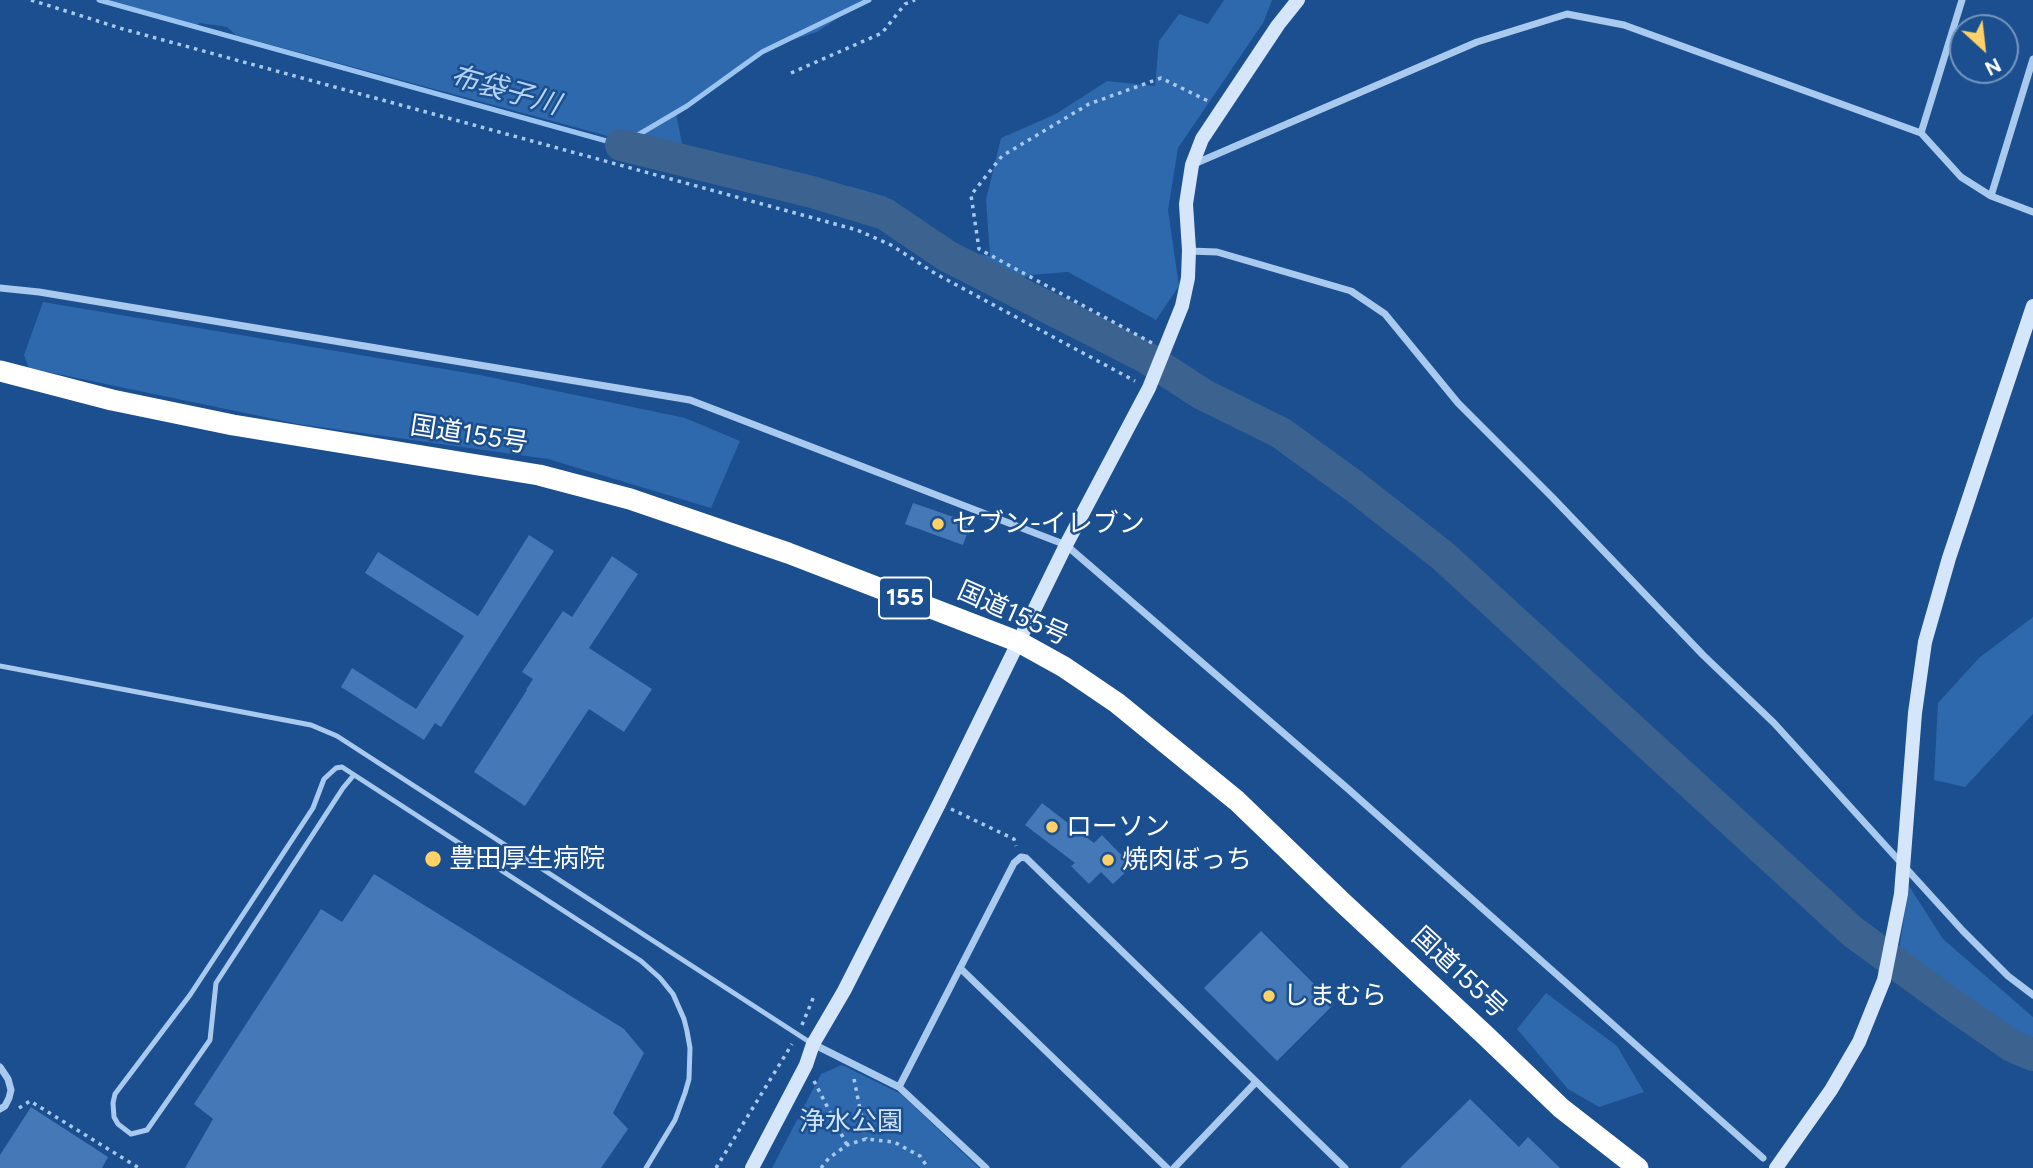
<!DOCTYPE html>
<meta charset="utf-8">
<style>
body{margin:0}
#map{position:relative;width:2033px;height:1168px;overflow:hidden;background:#1b4f8f;font-family:Figtree,sans-serif}
canvas{display:block}
.north{position:absolute;left:1949px;top:14px;width:70px;height:70px;box-sizing:border-box;background:#1b4f8f;border:2px solid #7695bc;border-radius:50%;rotate:153deg;font-size:19px;font-weight:700;line-height:28px;text-align:center;color:#fff}
.north::after{content:'';display:block;margin:auto;width:24px;height:32px;background:#ffd166;clip-path:polygon(50% 0,100% 100%,50% 72%,0 100%)}
</style>
<div id="map">
<canvas width="2033" height="1168"></canvas>
<div class="north">N</div>
</div>
<script>
const ctx = document.querySelector('canvas').getContext('2d');
ctx.lineJoin = 'round';
function fill(path, color) { ctx.fillStyle = color; ctx.fill(path, 'evenodd'); }
const poly = rows => new Path2D(rows.map(r => 'M' + r).join(''));
function trace(path, color, width, dash) { ctx.strokeStyle = color; ctx.lineWidth = width; ctx.lineCap = dash ? 'butt' : 'round'; ctx.setLineDash(dash || []); ctx.stroke(path); }
function write(font, color, halo, rows, align = 'center') {
  ctx.font = font + ' Figtree,"Noto Sans JP",sans-serif'; ctx.lineWidth = 5; ctx.setLineDash([]); ctx.textBaseline = 'middle'; ctx.strokeStyle = halo; ctx.fillStyle = color; for (const [text, x, y, turn = 0] of rows) {
    ctx.save(); ctx.translate(x, y); ctx.rotate((+turn || 0) * Math.PI / 180); ctx.textAlign = isNaN(turn) ? turn : align; if (halo) ctx.strokeText(text, 0, 0); ctx.fillText(text, 0, 0); ctx.restore();
  }
}
fill(poly([
 [103,0,865,0,817,32,760,50,709,93,676,113,683,149,723,172,813,197,852,187,887,197,895,227,933,248,990,256,986,200,1001,138,1056,114,1107,81,1155,86,1159,41,1179,14,1208,24,1224,0,1272,0,1263,23,1178,148,1168,210,1179,286,1156,320,1068,272,1030,275,1003,286,973,284,878,228,664,163,615,138,261,42,236,35,227,27,200,23,193,28],
 [43,302,480,375,685,418,740,441,711,508,548,459,298,424,29,368,24,355],
 [2033,617,2033,714,1965,787,1934,780,1938,703,1979,658],
 [1909,886,1943,939,2033,1017,2033,1046,2021,1041,1898,956],
 [1546,993,1617,1046,1644,1092,1599,1107,1568,1089,1517,1029],
 [842,1065,901,1094,979,1168,772,1168,821,1074]
]), '#2e69ad');
trace(poly([
 [99,0,621,145,687,106,762,52,869,0]
]), '#9cc4f0', 5);
trace(poly([
 [621,145,812,192,885,214,947,256,1147,358,1202,394,1281,433,1354,486,1443,556,1853,932,1950,1003,2012,1046,2033,1055]
]), '#3c6290', 32);
fill(poly([
 [913,503,971,523,963,545,905,524],
 [529,535,554,551,441,727,435,723,424,740,341,687,352,668,416,709,464,636,365,573,378,552,478,616],
 [612,556,638,574,589,648,652,689,624,732,589,709,525,806,474,772,527,690,526,690,533,679,522,672,563,611,572,617],
 [1042,803,1094,843,1102,835,1132,866,1113,884,1101,872,1089,884,1071,866,1075,863,1025,825],
 [374,874,624,1029,644,1053,613,1113,628,1129,601,1168,185,1168,213,1119,194,1104,321,909,342,922],
 [1261,931,1334,1004,1277,1061,1204,988],
 [1470,1099,1519,1147,1528,1137,1560,1168,1400,1168],
 [31,1107,108,1157,102,1168,0,1168,0,1155]
]), '#4478b7');
trace(poly([
 [31,0,123,29,857,230,891,245,936,274,1135,381],
 [791,73,882,33,905,4,915,0],
 [1152,343,979,249,971,195,1002,156,1089,104,1161,78,1208,101],
 [951,809,1014,839,1016,846],
 [802,1025,814,996],
 [854,1079,866,1139],
 [814,1081,847,1145],
 [19,1108,30,1101,139,1168],
 [716,1168,792,1044],
 [821,1168,829,1158,847,1145,866,1139,894,1142,920,1156,928,1168]
]), '#a9c9ee', 3.5, [3.5, 5]);
trace(poly([
 [0,666,311,725,337,736,811,1043],
 [353,776,343,788,216,983,210,1040,147,1130,131,1134,118,1124,114,1117,113,1103,115,1094,190,995,313,808,324,779,336,768,342,767,641,961,660,978,673,994,684,1019,687,1031,690,1048,689,1079,685,1093,675,1120,646,1168]
]), '#a9c9ee', 5);
trace(poly([
 [1962,0,1921,133,1961,177,1991,196,2033,212],
 [1194,164,1477,42,1567,14,1624,25,1921,133],
 [1991,196,2033,59],
 [1189,251,1217,252,1351,291,1385,314,1458,403,1553,498,1703,655,1774,723,1963,931,2008,976,2033,995],
 [0,288,39,292,690,400,1066,545,1347,788,1763,1158],
 [960,968,1167,1168],
 [813,1044,899,1087,986,1168],
 [0,1067,8,1079,11,1090,9,1098,5,1106,0,1109],
 [899,1087,1014,863,1021,857,1026,858,1345,1168],
 [1174,1168,1256,1082]
]), '#a9c9ee', 7);
trace(poly([
 [752,1168,806,1065,813,1044,844,991,939,804,1066,545,1149,388,1182,306,1188,278,1189,250,1186,204,1192,165,1202,139,1278,25,1298,0],
 [1776,1168,1831,1090,1859,1042,1884,980,1901,894,1915,713,1925,642,1949,558,2033,306]
]), '#d6e6fa', 14);
trace(poly([
 [0,371,112,400,233,425,539,475,630,499,788,553,1019,642,1064,667,1117,703,1237,801,1342,902,1486,1036,1561,1108,1638,1168]
]), '#fff', 21);
for (const [x, y, r, color] of [
 [938,524,7,"#ffd166"],
 [1052,827,7,"#ffd166"],
 [433,859,9,"#ffd166"],
 [1108,860,7,"#ffd166"],
 [1269,996,7,"#ffd166"]
]) { const dot = new Path2D(); dot.arc(x, y, r, 0, 2 * Math.PI); ctx.fillStyle = color; ctx.fill(dot); trace(dot, '#1b4f8f', 2.5); }
for (const [x, y, w] of [
 [905,598,52]
]) { const box = new Path2D(); box.roundRect(x - w / 2, y - 20.5, w, 41, 5); ctx.fillStyle = '#1b4f8f'; ctx.fill(box); trace(box, '#fff', 2); }
write('bold 24px', '#fff', null, [
 ["155",905,598]
]);
write('26px', '#fff', '#1b4f8f', [
 ["国道155号",469,435,9],
 ["国道155号",1013,614,24],
 ["国道155号",1459,973,43]
]);
write('26px', '#fff', '#1b4f8f', [
 ["セブン-イレブン",952,524],
 ["ローソン",1066,827],
 ["豊田厚生病院",449,859],
 ["焼肉ぼっち",1122,860],
 ["しまむら",1283,996]
], 'left');
write('26px', '#cfe3fa', '#1b4f8f', [
 ["浄水公園",851,1122]
]);
write('italic 28px', '#b5d3f5', '#1b4f8f', [
 ["布袋子川",505,91,16]
]);
</script>
